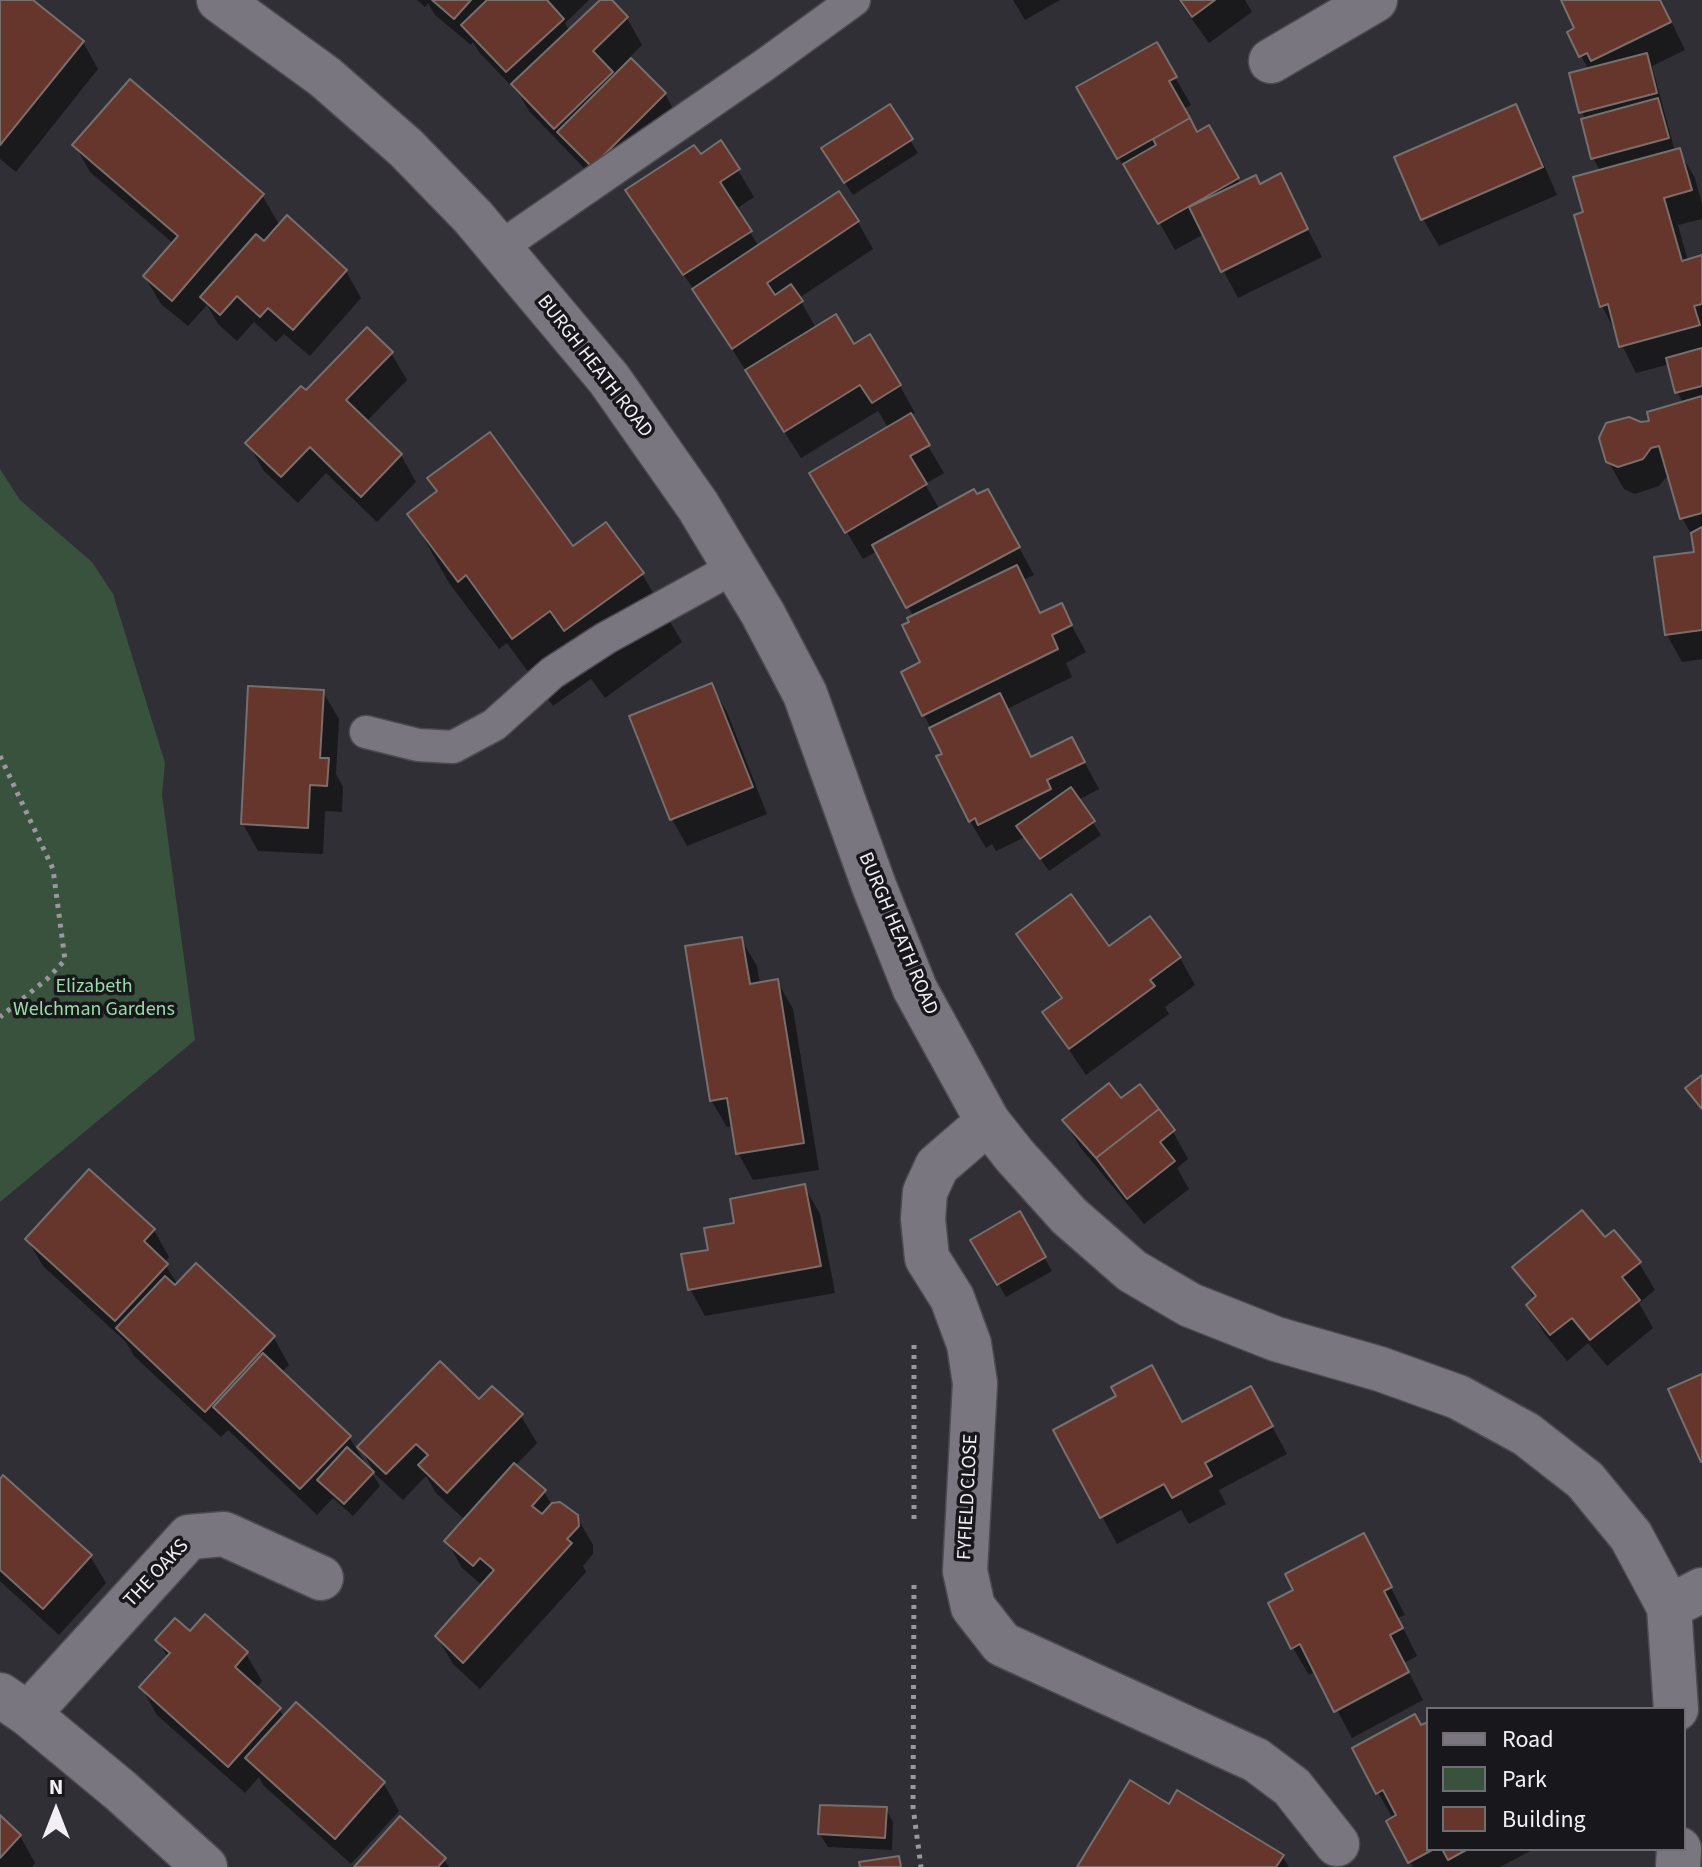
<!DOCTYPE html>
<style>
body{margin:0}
#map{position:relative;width:1702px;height:1867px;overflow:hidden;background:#312f36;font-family:"Source Sans 3",sans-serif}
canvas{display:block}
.legend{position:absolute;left:1426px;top:1707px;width:260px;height:144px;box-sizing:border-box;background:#18171b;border:2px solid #6f6e72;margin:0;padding:10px 14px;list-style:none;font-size:24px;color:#f2f0f5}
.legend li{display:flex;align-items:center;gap:16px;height:40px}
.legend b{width:40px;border:2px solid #6f6e72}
.north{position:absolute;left:16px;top:1771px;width:80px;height:80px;-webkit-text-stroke:6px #18171b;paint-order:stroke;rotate:0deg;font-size:22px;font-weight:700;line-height:32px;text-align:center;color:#f2f0f5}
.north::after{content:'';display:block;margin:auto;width:28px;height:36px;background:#f2f0f5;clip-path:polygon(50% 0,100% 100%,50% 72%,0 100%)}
</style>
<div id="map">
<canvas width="1702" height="1867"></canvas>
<ul class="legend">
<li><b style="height:10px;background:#79767f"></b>Road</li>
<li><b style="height:22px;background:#39523e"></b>Park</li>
<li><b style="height:22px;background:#66352b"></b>Building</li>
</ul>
<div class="north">N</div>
</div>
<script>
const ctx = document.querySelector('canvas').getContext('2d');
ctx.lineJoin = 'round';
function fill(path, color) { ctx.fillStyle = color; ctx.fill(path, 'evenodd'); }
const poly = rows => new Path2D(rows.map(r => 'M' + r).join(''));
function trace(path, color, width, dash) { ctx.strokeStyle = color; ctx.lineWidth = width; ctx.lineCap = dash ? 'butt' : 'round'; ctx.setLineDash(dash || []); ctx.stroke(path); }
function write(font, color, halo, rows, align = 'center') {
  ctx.font = font + ' "Source Sans 3",sans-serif'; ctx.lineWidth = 7; ctx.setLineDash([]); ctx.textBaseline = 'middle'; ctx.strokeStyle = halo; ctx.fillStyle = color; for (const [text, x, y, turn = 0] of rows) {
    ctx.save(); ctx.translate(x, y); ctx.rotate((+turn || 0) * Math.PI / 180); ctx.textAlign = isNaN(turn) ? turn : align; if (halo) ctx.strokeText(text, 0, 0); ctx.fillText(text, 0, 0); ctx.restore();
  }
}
fill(poly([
 [0,469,20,500,92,562,113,594,165,763,162,795,195,1040,0,1202]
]), '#39523e');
fill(poly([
 [0,0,30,0,83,42,98,69,16,172,0,159],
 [417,0,589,0,565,23,570,32,603,0,609,0,627,18,642,45,629,58,665,94,680,121,608,193,529,111,519,94,479,52,473,42,471,45,435,15,428,3,425,7],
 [1013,0,1060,0,1025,20],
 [1178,0,1245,0,1252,12,1209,43],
 [1563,0,1661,0,1685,50,1652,66,1675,152,1679,151,1695,178,1702,204,1702,219,1678,225,1688,261,1702,257,1702,659,1682,662,1667,635,1696,554,1693,537,1682,518,1669,474,1659,486,1635,494,1624,489,1608,461,1641,424,1652,422,1684,404,1677,392,1670,364,1636,373,1602,306,1585,213,1601,172,1593,158,1585,120,1571,75,1589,70,1581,56,1577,29],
 [1156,44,1191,105,1183,109,1197,134,1209,128,1241,185,1261,186,1280,176,1322,257,1238,298,1204,234,1175,250,1137,183,1134,185,1079,87],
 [1515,106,1530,133,1557,195,1439,246,1423,219],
 [889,107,918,153,853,195,831,162],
 [75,145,262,195,280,226,346,271,361,298,310,356,284,334,276,342,254,322,237,341,218,324,207,305,188,326,161,304,145,277,174,244,90,172],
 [700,156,738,170,754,197,736,209,759,247,858,222,873,249,799,298,816,328,854,346,900,386,915,413,910,416,944,473,925,484,940,510,1003,518,1034,575,1023,580,1042,615,1061,606,1086,652,1066,663,1072,677,1007,709,1032,759,1072,739,1099,789,1078,800,1101,835,1049,871,1025,837,996,851,992,844,986,848,970,821,945,755,924,715,923,663,911,623,914,617,877,551,863,559,812,474,889,429,878,411,801,458,701,300,644,217],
 [391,353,407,380,366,422,401,455,416,482,377,522,326,473,298,503,263,470,248,443,306,393],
 [410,514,573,549,642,574,682,642,605,698,591,679,553,706,507,643,499,649,449,583],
 [711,685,727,712,767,814,687,846,672,819],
 [323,692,339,719,336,774,343,787,342,812,325,811,323,854,258,851,243,824],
 [1018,935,1180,958,1195,985,1165,1007,1169,1014,1086,1075,1044,1013,1062,1000,1034,962],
 [741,939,757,966,760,984,777,981,793,1009,819,1170,753,1180,738,1153,734,1126,727,1127,711,1100],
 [1121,1101,1173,1132,1188,1159,1177,1168,1189,1189,1144,1224,1080,1147,1064,1120],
 [804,1186,820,1214,835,1293,705,1316,690,1289,711,1251,737,1224],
 [1019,1214,1052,1271,1006,1297,973,1240],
 [154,1230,169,1257,164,1263,178,1285,196,1266,274,1338,289,1365,281,1373,349,1437,380,1486,353,1516,333,1498,317,1515,228,1430,221,1437,134,1356,126,1342,43,1266,27,1239],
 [1604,1240,1639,1263,1655,1290,1639,1303,1653,1328,1607,1366,1588,1343,1567,1361,1544,1333,1528,1306,1535,1300,1515,1268],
 [479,1402,521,1416,537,1443,515,1466,544,1492,552,1505,577,1517,593,1545,593,1554,583,1566,586,1572,480,1689,453,1664,437,1637,483,1586,462,1568,447,1541,465,1520,436,1493,426,1476,403,1500,375,1474,360,1447],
 [1266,1415,1287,1454,1219,1490,1226,1504,1189,1524,1181,1510,1117,1544,1056,1431,1183,1424],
 [0,1482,90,1556,106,1583,59,1635,0,1581],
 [1378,1563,1405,1615,1398,1618,1417,1656,1404,1663,1423,1700,1352,1738,1316,1671,1309,1675,1293,1648],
 [190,1634,246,1654,262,1681,256,1688,279,1709,284,1717,296,1704,384,1784,399,1811,351,1864,263,1785,259,1777,245,1793,157,1715,142,1688,168,1658,158,1640],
 [1428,1724,1428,1849,1534,1849,1500,1867,1413,1867,1389,1822,1393,1819,1354,1749],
 [1170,1807,1282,1856,1289,1867,1079,1867],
 [886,1809,893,1822,892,1850,828,1847,820,1834],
 [0,1818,20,1836,35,1863,32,1867,0,1867],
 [444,1860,449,1867,357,1867]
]), '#0007');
const building = poly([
 [0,0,33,0,84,41,0,145,0,0],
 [432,0,471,0,454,19,432,0],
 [487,0,547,0,564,19,506,72,461,25,487,0],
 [600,0,612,0,628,17,593,51,613,72,554,129,511,84,600,0],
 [1180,0,1215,0,1192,17,1180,0],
 [1561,0,1660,0,1671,22,1591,61,1587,53,1579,57,1567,32,1574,28,1561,0],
 [1157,42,1177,77,1169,81,1190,118,1117,159,1076,87,1157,42],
 [1647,53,1657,93,1579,113,1569,73,1647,53],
 [631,58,666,93,592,167,557,132,631,58],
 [130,79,264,194,172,301,143,276,178,236,72,145,130,79],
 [1658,98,1669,138,1591,159,1581,119,1658,98],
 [890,104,913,139,844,183,821,148,890,104],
 [1516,104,1543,167,1421,220,1394,157,1516,104],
 [1190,118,1197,132,1209,125,1239,178,1158,224,1123,164,1156,145,1153,139,1190,118],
 [721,140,740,169,720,182,752,231,683,275,625,190,694,145,701,154,721,140],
 [1680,148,1692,190,1664,198,1682,261,1702,255,1702,304,1694,306,1700,325,1619,347,1608,304,1600,307,1574,215,1583,212,1573,177,1680,148],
 [1281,173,1308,229,1221,272,1189,207,1256,175,1260,184,1281,173],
 [839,191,859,221,767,283,775,295,791,284,803,301,732,349,692,289,839,191],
 [287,215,347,270,293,330,268,308,260,317,237,296,220,315,200,297,256,234,264,241,287,215],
 [836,314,854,344,870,334,901,385,872,403,860,385,784,432,745,370,836,314],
 [367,327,393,352,346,400,402,454,361,497,310,447,281,477,245,443,301,386,306,390,367,327],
 [1702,348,1702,386,1675,393,1666,358,1702,348],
 [1702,396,1702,513,1680,519,1659,446,1651,448,1643,459,1618,467,1606,462,1599,438,1606,423,1629,417,1641,422,1649,421,1647,412,1702,396],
 [911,413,930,445,910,456,927,484,845,533,809,473,911,413],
 [490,432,573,546,606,522,644,573,564,631,550,611,512,639,466,575,458,582,407,514,437,491,427,478,490,432],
 [974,489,977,494,988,489,1020,547,906,608,872,545,974,489],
 [1702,527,1702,630,1665,635,1654,557,1694,552,1691,533,1702,527],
 [1017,565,1040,613,1062,603,1072,625,1052,635,1058,649,922,716,901,672,920,662,902,625,909,622,907,618,1017,565],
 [712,683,753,787,670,820,629,716,712,683],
 [248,686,324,690,320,758,329,758,327,786,310,785,308,828,241,824,248,686],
 [1000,693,1031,757,1072,737,1085,762,1047,780,1051,789,978,825,975,818,969,822,936,756,942,754,929,728,1000,693],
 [1071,787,1095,821,1040,859,1016,826,1071,787],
 [1071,894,1109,946,1150,916,1181,957,1150,980,1155,986,1069,1049,1042,1012,1062,998,1016,934,1071,894],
 [742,937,750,984,778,979,804,1143,736,1154,727,1098,710,1101,685,946,742,937],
 [1702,1075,1702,1109,1685,1088,1702,1075],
 [1109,1083,1121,1098,1140,1084,1159,1109,1096,1158,1062,1120,1109,1083],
 [1159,1109,1175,1130,1160,1142,1175,1161,1127,1199,1096,1158,1159,1109],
 [89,1169,155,1229,144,1241,168,1264,115,1321,25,1239,89,1169],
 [805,1184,821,1266,688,1290,681,1254,708,1250,704,1228,734,1223,730,1199,805,1184],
 [1582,1210,1605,1237,1614,1230,1641,1262,1622,1277,1640,1300,1590,1340,1572,1318,1550,1335,1526,1305,1536,1296,1512,1267,1582,1210],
 [1020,1211,1046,1257,997,1285,970,1240,1020,1211],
 [196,1263,275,1336,205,1412,116,1328,165,1276,175,1285,196,1263],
 [263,1353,351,1436,300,1489,213,1407,263,1353],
 [440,1361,479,1399,492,1386,523,1414,447,1493,418,1465,428,1455,416,1444,386,1474,357,1447,440,1361],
 [1152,1365,1182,1422,1251,1386,1273,1426,1205,1463,1212,1476,1172,1498,1164,1484,1100,1518,1053,1430,1116,1396,1111,1387,1152,1365],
 [1702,1374,1702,1461,1701,1462,1668,1389,1702,1374],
 [347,1447,374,1472,344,1504,317,1480,347,1447],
 [514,1463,546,1490,532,1506,542,1514,552,1503,560,1502,578,1515,579,1526,567,1539,572,1543,463,1663,435,1636,494,1570,480,1558,473,1566,444,1541,514,1463],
 [3,1475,92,1555,43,1609,0,1570,0,1479,3,1475],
 [1364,1533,1392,1587,1384,1591,1403,1628,1390,1635,1409,1672,1334,1712,1300,1644,1291,1649,1268,1603,1293,1590,1285,1574,1364,1533],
 [205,1614,248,1652,235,1667,281,1708,228,1767,139,1687,170,1653,155,1640,175,1618,190,1631,205,1614],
 [296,1702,385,1782,335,1839,245,1758,296,1702],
 [1415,1714,1421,1725,1428,1722,1428,1849,1434,1849,1408,1863,1386,1821,1396,1815,1383,1790,1376,1794,1352,1748,1415,1714],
 [1130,1780,1169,1804,1177,1790,1284,1855,1276,1867,1077,1867,1130,1780],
 [820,1805,887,1807,885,1838,818,1834,820,1805],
 [0,1815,21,1835,0,1858,0,1815],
 [400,1816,446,1858,438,1867,354,1867,400,1816],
 [1442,1849,1468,1849,1448,1860,1442,1849],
 [899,1856,901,1867,860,1867,859,1862,899,1856]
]);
fill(building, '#66352b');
trace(building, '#786e6b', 2);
const lane = poly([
 [499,248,763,66,854,0],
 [366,732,418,745,453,747,494,725,552,673,606,638,735,567]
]);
const street = poly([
 [1271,61,1375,0],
 [988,1122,937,1166,925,1192,923,1219,927,1258,952,1298,969,1344,975,1383,965,1571,973,1607,1002,1644,1256,1760,1292,1787,1337,1844],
 [1669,1607,1702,1590],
 [0,1695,28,1714,121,1791,205,1867],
 [28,1714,189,1537,224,1534,321,1578]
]);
const secondary = poly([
 [219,0,325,77,406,148,473,217,609,379,698,506,763,614,805,694,874,886,915,989,988,1122,1015,1156,1069,1216,1132,1271,1190,1305,1276,1339,1380,1369,1458,1397,1526,1434,1585,1480,1631,1536,1669,1607,1676,1709],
 [1678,1867,1679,1849]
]);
trace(lane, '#4d4b52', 35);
trace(street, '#4d4b52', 47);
trace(secondary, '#4d4b52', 47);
trace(poly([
 [0,756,53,869,65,960,47,979,0,1017],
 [914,1345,914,1519],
 [914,1585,913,1807,921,1867]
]), '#9a989e', 5, [4, 6]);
trace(lane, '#79767f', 32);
trace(street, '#79767f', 44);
trace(secondary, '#79767f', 44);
write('20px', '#f2f0f5', '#18171b', [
 ["BURGH HEATH ROAD",594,367,52],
 ["BURGH HEATH ROAD",897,934,67],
 ["FYFIELD CLOSE",969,1497,-87],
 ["THE OAKS",157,1574,-47]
]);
write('20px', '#99dda6', '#18171b', [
 ["Elizabeth",94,988],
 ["Welchman Gardens",94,1011]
]);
</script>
